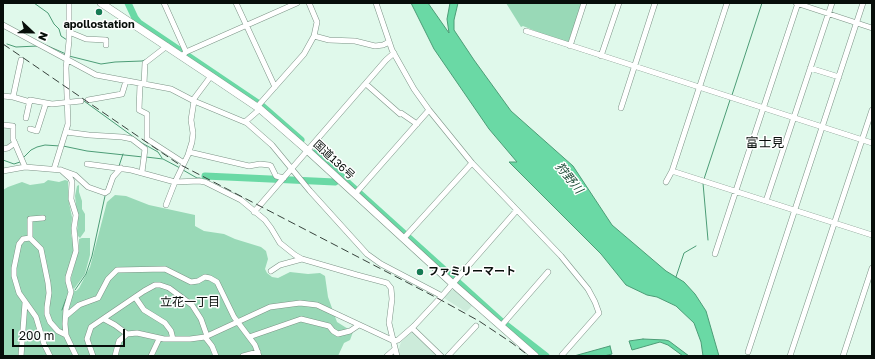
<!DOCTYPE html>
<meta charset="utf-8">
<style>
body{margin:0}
#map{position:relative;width:875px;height:359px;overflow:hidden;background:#e0f9eb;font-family:"Golos Text",sans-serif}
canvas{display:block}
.frame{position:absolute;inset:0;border:4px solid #070e0a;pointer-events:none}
.north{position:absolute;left:12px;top:12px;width:40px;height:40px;-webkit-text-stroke:3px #fff;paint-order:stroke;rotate:112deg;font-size:11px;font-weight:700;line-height:16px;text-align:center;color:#070e0a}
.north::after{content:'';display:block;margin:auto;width:14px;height:18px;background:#070e0a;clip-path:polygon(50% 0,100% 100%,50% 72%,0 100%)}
.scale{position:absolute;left:12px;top:329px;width:113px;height:18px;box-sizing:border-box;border:2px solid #070e0a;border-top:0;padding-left:5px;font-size:12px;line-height:14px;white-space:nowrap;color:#070e0a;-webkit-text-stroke:3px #fff;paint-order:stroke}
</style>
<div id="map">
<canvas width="875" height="359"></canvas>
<div class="frame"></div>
<div class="north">N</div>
<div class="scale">200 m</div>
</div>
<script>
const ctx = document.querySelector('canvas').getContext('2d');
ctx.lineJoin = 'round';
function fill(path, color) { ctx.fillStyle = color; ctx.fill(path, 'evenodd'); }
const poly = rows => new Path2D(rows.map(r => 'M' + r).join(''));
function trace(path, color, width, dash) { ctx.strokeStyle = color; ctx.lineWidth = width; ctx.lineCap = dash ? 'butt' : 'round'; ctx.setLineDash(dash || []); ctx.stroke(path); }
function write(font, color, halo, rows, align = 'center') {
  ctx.font = font + ' "Golos Text","Noto Sans JP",sans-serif'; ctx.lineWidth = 3; ctx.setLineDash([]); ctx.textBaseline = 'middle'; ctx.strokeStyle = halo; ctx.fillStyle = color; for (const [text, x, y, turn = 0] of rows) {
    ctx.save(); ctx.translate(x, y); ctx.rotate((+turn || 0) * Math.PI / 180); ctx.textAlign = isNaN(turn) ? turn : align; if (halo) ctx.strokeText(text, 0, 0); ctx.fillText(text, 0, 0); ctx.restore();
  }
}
fill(poly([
 [3,127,9,127,12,130,12,142,7,146,3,146],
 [450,290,456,290,472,306,466,312,444,298],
 [412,331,439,356,399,356,398,351,401,342]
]), '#ccebda');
fill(poly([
 [506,3,582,3,568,43,545,35,523,26,521,27],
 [48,180,59,182,65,180,68,181,68,198,72,217,71,235,75,249,69,271,72,291,76,291,79,288,90,267,107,202,115,195,126,196,149,205,195,215,195,226,204,231,224,234,235,239,261,247,266,251,268,259,265,269,267,273,272,277,278,278,290,272,308,274,320,273,325,276,328,297,337,322,353,332,350,340,344,343,338,356,3,356,3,190,8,187,22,182,30,185,44,183],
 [79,185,79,192,82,201,82,209,85,214,85,231,80,238,78,236,77,231,78,223,75,196,77,186],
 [82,238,90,238,90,255,85,274,74,289,71,286,70,282,79,248,79,239]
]), '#99d9b7');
const water = poly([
 [411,3,428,3,449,33,447,19,450,3,458,3,454,20,454,30,474,60,511,111,573,166,612,225,666,271,684,282,695,294,706,311,719,356,703,356,701,342,694,323,676,306,657,297,647,295,626,285,601,254,509,162,517,162,489,129,434,49,411,3],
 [643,339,665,340,669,341,689,356,683,356,668,345,660,342,632,350,629,341,643,339],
 [610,346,612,354,604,356,574,356,610,346]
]);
fill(water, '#6ad9a5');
trace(water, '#4c9c76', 1);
trace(poly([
 [34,3,48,13,54,24,59,29,61,36,67,40],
 [41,43,66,54],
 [7,44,16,47,38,46],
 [69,56,101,64,115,62,142,61,145,60],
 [732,95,762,3],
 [84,101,142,143,158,152,162,158],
 [63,146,87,151,143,157],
 [146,157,163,159,180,168],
 [23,158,31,150,37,147,45,145,60,146],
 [3,160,14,164,20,162],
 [119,166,123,154],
 [183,170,197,178,200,178],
 [704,179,730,100],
 [703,183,708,240],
 [106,190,111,176],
 [676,277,684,253,696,246],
 [75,290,86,274,92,256,105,196],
 [62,310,66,299]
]), '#4c9c76', 1);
trace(poly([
 [128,3,135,18,139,23,262,106,301,140],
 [315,153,501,321,546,356],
 [205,176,335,182,343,177]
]), '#6ad9a5', 7);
const minor = poly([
 [164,3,186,52],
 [236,3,275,87],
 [376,3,392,50,414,89,429,110,472,163,561,256,588,289,595,302,599,313,562,355],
 [796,3,872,28],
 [3,25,96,75,171,89,194,101,247,123,272,145,310,191,367,254,381,264,442,296],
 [526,31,872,143],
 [69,32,86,39,106,40,106,45],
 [314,36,329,40,355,41,375,46,383,45,389,42],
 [570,46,584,3],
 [182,56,186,52,297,3],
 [601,56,619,3],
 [810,68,839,77],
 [140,84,139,110,147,114,147,139,184,163],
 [144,84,145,63,167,46],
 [366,84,400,114,401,113,417,124],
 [3,96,13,97,30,102],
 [13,97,21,60],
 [88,100,122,94,126,81],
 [193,100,211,76],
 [257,107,304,54,314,36,317,22,309,3],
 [621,108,655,3],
 [26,118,30,100,52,104,81,101],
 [245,122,260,109],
 [3,125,13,126,13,139,25,167],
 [30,129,37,131,46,103],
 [66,132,89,135,122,137,132,139,145,149,142,172],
 [3,149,8,148,15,143],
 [189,152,249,166,260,164,269,165,271,166,276,176,284,178],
 [87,164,131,170,175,182,199,181,205,182,241,200,265,220,271,228,280,243,295,255,302,259,357,275,387,283,391,288,392,299,389,323,397,356],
 [54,169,68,124,66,68,69,41,69,3],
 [61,170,71,179,72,182,71,199,76,215,74,228,76,251,68,277,68,281,71,292,66,309,65,324,66,335,76,356],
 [3,171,25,167,61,170,75,175,88,187,105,193,108,191,113,177,121,168],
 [672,171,872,235],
 [666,182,672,171,727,3],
 [355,194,429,110],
 [766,201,832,3],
 [166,205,175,182,188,155,192,142,193,133,191,120,194,101],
 [254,212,386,60,394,53],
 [43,218,30,219,30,238,41,249,48,283,49,293,47,307,47,314,50,322,58,331,66,335],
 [30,238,23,239,19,244,14,268,14,276,19,293,36,317,44,344,50,356],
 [404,238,472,163],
 [715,254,798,3],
 [271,271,280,265,302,259],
 [135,297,144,310,165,323,171,331,173,339],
 [66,316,79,305,98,298,108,279,117,270,165,269,191,282,198,281,205,277,210,278,217,282,234,317,255,345,259,356],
 [104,319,115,325,127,334],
 [501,326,548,272],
 [412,328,441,356],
 [205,337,212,346,216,356],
 [249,337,301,319,329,326,333,331,338,334,350,331,359,325],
 [748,352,863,3],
 [21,356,25,303],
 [93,356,87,339,91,327,144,291,155,285,160,285,169,288,192,305,201,319,207,336],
 [115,356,119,341,127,334,137,333,164,339,190,339,205,337,270,307,300,303,317,305,394,341,398,340,414,326,442,296,517,210],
 [151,356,159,339],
 [243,356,258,352],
 [387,356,395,349],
 [448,356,476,326],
 [790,356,872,110],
 [843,356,872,268]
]);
const highway = poly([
 [101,3,211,76,260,109,307,150,453,284,535,356]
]);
trace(minor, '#7c9386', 6);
trace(highway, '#7c9386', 8);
trace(minor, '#fff', 5);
trace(highway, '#fff', 7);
trace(poly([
 [3,44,177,163,439,299,479,321,512,343,529,356]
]), '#37423c', 1, [8, 4]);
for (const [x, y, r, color] of [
 [99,12,4,"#167b54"],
 [420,272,4,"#167b54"]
]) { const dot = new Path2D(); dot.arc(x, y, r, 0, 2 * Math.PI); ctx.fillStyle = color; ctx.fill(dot); trace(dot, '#fff', 1.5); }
write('bold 11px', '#070e0a', '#fff', [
 ["apollostation",99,25],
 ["ファミリーマート",428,272,"left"]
]);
write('11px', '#070e0a', '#fff', [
 ["国道136号",334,160,43]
]);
write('italic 12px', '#1d4c36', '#fff', [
 ["狩野川",569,178,51]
]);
write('12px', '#070e0a', '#fff', [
 ["立花一丁目",190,302]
]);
write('13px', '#070e0a', '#fff', [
 ["富士見",765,143]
]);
</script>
